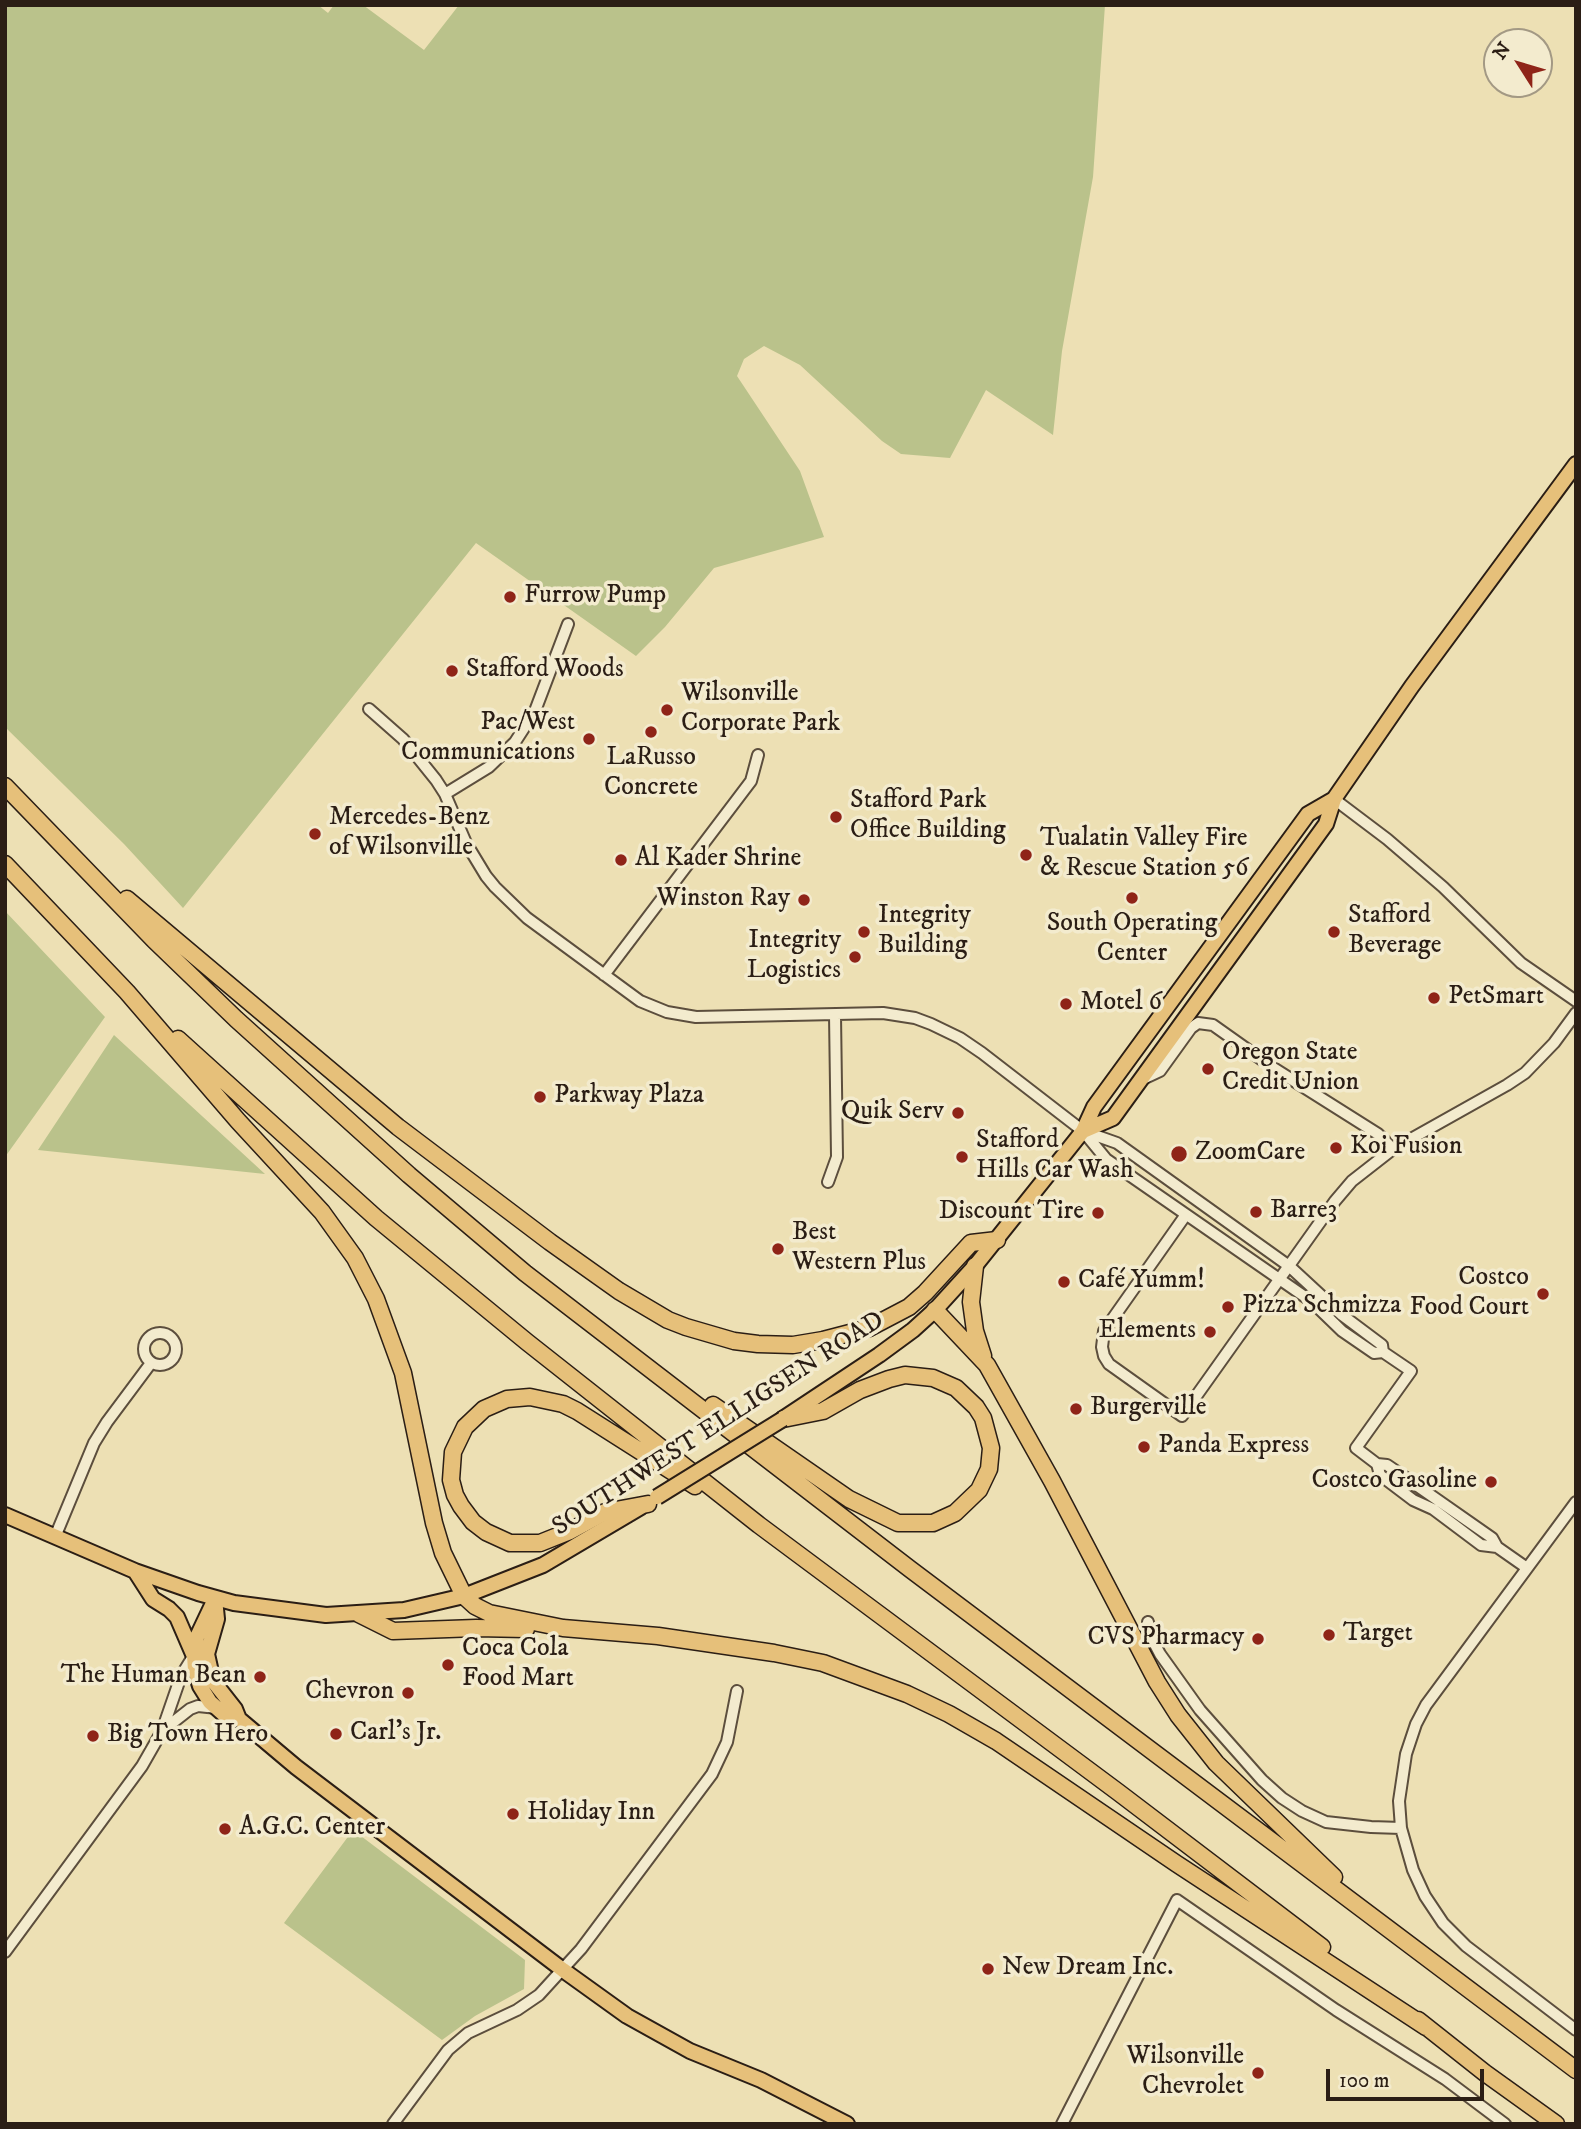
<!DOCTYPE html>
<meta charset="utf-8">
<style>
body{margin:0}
#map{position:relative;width:1581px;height:2129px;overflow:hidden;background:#ede0b4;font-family:"IM FELL DW Pica",serif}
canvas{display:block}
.frame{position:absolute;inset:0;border:7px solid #2b1e15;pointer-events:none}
.north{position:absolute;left:1483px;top:28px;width:70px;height:70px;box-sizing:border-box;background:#f3ebce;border:2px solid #a39984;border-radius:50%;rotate:307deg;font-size:19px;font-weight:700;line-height:28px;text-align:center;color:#2b1e15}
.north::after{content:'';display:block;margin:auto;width:24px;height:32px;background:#8f2418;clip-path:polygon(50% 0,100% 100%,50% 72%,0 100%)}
.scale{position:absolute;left:1326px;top:2069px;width:158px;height:32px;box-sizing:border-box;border:4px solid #2b1e15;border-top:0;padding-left:9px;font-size:21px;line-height:24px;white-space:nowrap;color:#2b1e15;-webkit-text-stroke:5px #f3ebce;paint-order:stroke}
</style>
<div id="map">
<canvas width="1581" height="2129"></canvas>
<div class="frame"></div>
<div class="north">N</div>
<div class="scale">100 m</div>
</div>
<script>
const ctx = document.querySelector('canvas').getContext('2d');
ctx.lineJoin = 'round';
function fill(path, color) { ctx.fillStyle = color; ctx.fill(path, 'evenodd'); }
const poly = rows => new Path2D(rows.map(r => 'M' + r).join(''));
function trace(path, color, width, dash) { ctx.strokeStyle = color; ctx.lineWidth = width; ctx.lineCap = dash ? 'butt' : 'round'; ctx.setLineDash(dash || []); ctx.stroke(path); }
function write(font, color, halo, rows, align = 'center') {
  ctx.font = font + ' "IM FELL DW Pica",serif'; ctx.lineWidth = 7; ctx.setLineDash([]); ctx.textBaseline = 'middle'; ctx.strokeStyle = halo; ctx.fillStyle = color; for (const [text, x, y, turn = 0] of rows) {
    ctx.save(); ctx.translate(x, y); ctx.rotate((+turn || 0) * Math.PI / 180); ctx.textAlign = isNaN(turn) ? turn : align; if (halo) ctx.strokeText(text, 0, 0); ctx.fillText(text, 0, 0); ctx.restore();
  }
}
fill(poly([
 [5,5,318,5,328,13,334,5,363,5,424,50,459,5,1105,5,1093,177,1062,351,1053,435,986,390,950,458,901,454,882,441,800,365,764,346,744,359,737,376,800,471,824,537,714,568,665,627,636,656,476,543,183,908,124,844,5,727],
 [5,911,105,1017,5,1157],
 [114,1035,265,1174,38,1150],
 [353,1830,525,1960,524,1989,475,2016,442,2040,284,1923]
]), '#bac28b');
const minor = poly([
 [369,709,403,739,436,780,445,794,466,843,486,876,495,887,527,918,640,1001,667,1012,696,1017,883,1013,915,1018,931,1024,960,1038,982,1053,1083,1131,1106,1159,1311,1301,1342,1331,1374,1353,1383,1352],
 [445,794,489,767,515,742,535,711,568,624],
 [1334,799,1387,839,1443,887,1521,963,1576,1001],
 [604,975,751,781,758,755],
 [1143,1079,1160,1071,1191,1028,1198,1023,1213,1025,1275,1069,1378,1134,1393,1149],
 [1086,1132,1117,1143,1289,1266,1342,1315,1382,1345,1383,1352,1411,1371,1356,1448,1377,1464,1387,1465,1409,1480,1492,1538,1497,1547,1527,1568],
 [828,1182,837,1157,835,1015],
 [1185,1216,1104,1331,1102,1347,1104,1356,1109,1364,1182,1416,1335,1201,1352,1181,1393,1149,1507,1085,1525,1073,1554,1043,1576,1013],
 '144 1349a16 16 0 1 1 32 0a16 16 0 1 1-32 0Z',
 [1377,1464,1380,1475,1413,1500,1433,1509,1481,1545,1497,1547],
 [1576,1502,1426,1705,1416,1724,1406,1754,1399,1801,1401,1828,1413,1870,1425,1896,1443,1923,1466,1946,1576,2030],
 [55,1537,94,1443,107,1422,151,1363],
 [1148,1622,1150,1635,1160,1654,1200,1710,1262,1780,1282,1798,1302,1811,1326,1822,1371,1827,1401,1828],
 [162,1731,190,1709,198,1706,217,1708],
 [5,1952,142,1766,162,1731,181,1676,194,1655],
 [393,2124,448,2050,468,2033,517,2010,539,1995,581,1949,712,1774,727,1742,737,1691],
 [1062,2124,1177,1900,1336,2010,1445,2079,1505,2124]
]);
const major = poly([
 [1083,1131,1113,1118,1326,824,1334,799,1412,686,1576,464],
 [784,1418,879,1355,913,1330,935,1310,975,1266,1083,1131,1094,1107,1308,814,1334,799],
 [5,1515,135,1571,198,1593,234,1603,326,1615,404,1610,464,1596,543,1565,641,1507],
 [135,1571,153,1599,169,1609,177,1617,193,1654],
 [215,1599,217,1619,207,1654,213,1681,235,1709,239,1719,296,1767,563,1970,627,2016,690,2051,761,2080,847,2124],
 [215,1599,197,1637,194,1655,195,1670,200,1686,210,1702,228,1718,239,1719]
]);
const highway = poly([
 [5,786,154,940,236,1019,409,1175,525,1273,910,1569,1576,2070],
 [5,864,127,992,238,1121,322,1212,355,1258,376,1299,403,1373,434,1523,443,1553,464,1596,475,1606,489,1613,563,1628,658,1636,774,1653,823,1663,907,1694,949,1714,996,1741,1177,1864,1426,2027],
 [127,899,398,1127,550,1242,619,1291,668,1320,686,1327,734,1341,758,1344,793,1345,823,1340,869,1328,909,1307,925,1293,971,1243,997,1240],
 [178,1039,376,1218,527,1342,759,1525,1118,1792,1322,1947],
 [975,1266,971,1302,975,1331,983,1356],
 [935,1310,987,1365,1052,1481,1157,1682,1178,1715,1216,1763,1334,1877],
 [713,1405,849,1499,898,1523,933,1523,955,1513,979,1490,989,1469,991,1448,983,1418,976,1407,956,1388,933,1378,905,1375,889,1379,860,1390,823,1411,783,1419],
 [648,1504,605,1512,570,1531,540,1543,510,1543,486,1532,473,1522,461,1506,455,1495,451,1480,453,1452,465,1427,484,1409,507,1399,530,1397,563,1404,577,1411,695,1486],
 [359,1614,393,1631,476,1628,526,1629],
 [1418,2020,1485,2073,1556,2124]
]);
trace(minor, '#5c4e3d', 14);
trace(major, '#2b1e15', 18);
trace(highway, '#2b1e15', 19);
trace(minor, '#f3ebce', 10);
trace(major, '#e6c07a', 14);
trace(highway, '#e6c07a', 16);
const majorBridge = poly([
 [657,1497,783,1419]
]);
trace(majorBridge, '#2b1e15', 18, []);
trace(majorBridge, '#e6c07a', 14);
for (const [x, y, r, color] of [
 [510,597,7,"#8f2418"],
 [452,671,7,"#8f2418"],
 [667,710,7,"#8f2418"],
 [651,732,7,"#8f2418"],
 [589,739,7,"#8f2418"],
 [836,817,7,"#8f2418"],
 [315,834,7,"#8f2418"],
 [1026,855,7,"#8f2418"],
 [621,860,7,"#8f2418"],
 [1132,898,7,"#8f2418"],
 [804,900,7,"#8f2418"],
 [864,932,7,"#8f2418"],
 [1334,932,7,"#8f2418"],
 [855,957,7,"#8f2418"],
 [1434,998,7,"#8f2418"],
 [1066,1004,7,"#8f2418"],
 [1208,1069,7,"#8f2418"],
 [540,1097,7,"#8f2418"],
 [958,1113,7,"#8f2418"],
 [1336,1148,7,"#8f2418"],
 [1179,1154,9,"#8f2418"],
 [962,1157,7,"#8f2418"],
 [1256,1212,7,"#8f2418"],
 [1098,1213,7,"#8f2418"],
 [778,1249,7,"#8f2418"],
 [1064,1282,7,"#8f2418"],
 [1543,1294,7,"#8f2418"],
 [1228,1307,7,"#8f2418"],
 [1210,1332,7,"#8f2418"],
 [1076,1409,7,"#8f2418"],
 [1144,1447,7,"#8f2418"],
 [1491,1482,7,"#8f2418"],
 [1329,1635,7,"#8f2418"],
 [1258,1639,7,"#8f2418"],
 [448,1665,7,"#8f2418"],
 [260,1677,7,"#8f2418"],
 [408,1693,7,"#8f2418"],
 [336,1734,7,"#8f2418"],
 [93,1736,7,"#8f2418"],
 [513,1814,7,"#8f2418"],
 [225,1829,7,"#8f2418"],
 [988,1969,7,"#8f2418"],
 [1258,2073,7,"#8f2418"]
]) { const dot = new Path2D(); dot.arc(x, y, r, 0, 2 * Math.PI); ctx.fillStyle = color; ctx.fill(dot); trace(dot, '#f3ebce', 2.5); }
write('26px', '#2b1e15', '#f3ebce', [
 ["Furrow Pump",524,597],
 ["Stafford Woods",466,671],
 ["Wilsonville",681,695],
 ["Corporate Park",681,725],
 ["Pac/West",575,724,"right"],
 ["Communications",575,754,"right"],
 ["LaRusso",651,759,"center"],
 ["Concrete",651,789,"center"],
 ["Stafford Park",850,802],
 ["Office Building",850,832],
 ["Mercedes-Benz",329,819],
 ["of Wilsonville",329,849],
 ["Tualatin Valley Fire",1040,840],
 ["& Rescue Station 56",1040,870],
 ["Al Kader Shrine",635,860],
 ["Winston Ray",790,900,"right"],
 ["Integrity",878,917],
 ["Building",878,947],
 ["Stafford",1348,917],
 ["Beverage",1348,947],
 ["South Operating",1132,925,"center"],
 ["Center",1132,955,"center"],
 ["Integrity",841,942,"right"],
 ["Logistics",841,972,"right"],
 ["PetSmart",1448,998],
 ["Motel 6",1080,1004],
 ["Oregon State",1222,1054],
 ["Credit Union",1222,1084],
 ["Parkway Plaza",554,1097],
 ["Quik Serv",944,1113,"right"],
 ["Stafford",976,1142],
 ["Hills Car Wash",976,1172],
 ["Koi Fusion",1350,1148],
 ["ZoomCare",1195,1154],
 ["Barre3",1270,1212],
 ["Discount Tire",1084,1213,"right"],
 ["Best",792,1234],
 ["Western Plus",792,1264],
 ["Costco",1529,1279,"right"],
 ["Food Court",1529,1309,"right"],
 ["Café Yumm!",1078,1282],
 ["Pizza Schmizza",1242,1307],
 ["Elements",1196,1332,"right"],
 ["Burgerville",1090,1409],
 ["Panda Express",1158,1447],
 ["Costco Gasoline",1477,1482,"right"],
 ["Target",1343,1635],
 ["CVS Pharmacy",1244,1639,"right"],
 ["Coca Cola",462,1650],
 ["Food Mart",462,1680],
 ["The Human Bean",246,1677,"right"],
 ["Chevron",394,1693,"right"],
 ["Carl's Jr.",350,1734],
 ["Big Town Hero",107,1736],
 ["Holiday Inn",527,1814],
 ["A.G.C. Center",239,1829],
 ["New Dream Inc.",1002,1969],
 ["Wilsonville",1244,2058,"right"],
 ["Chevrolet",1244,2088,"right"]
], 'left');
write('26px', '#2b1e15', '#f3ebce', [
 ["SOUTHWEST ELLIGSEN ROAD",719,1425,-33]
]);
</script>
